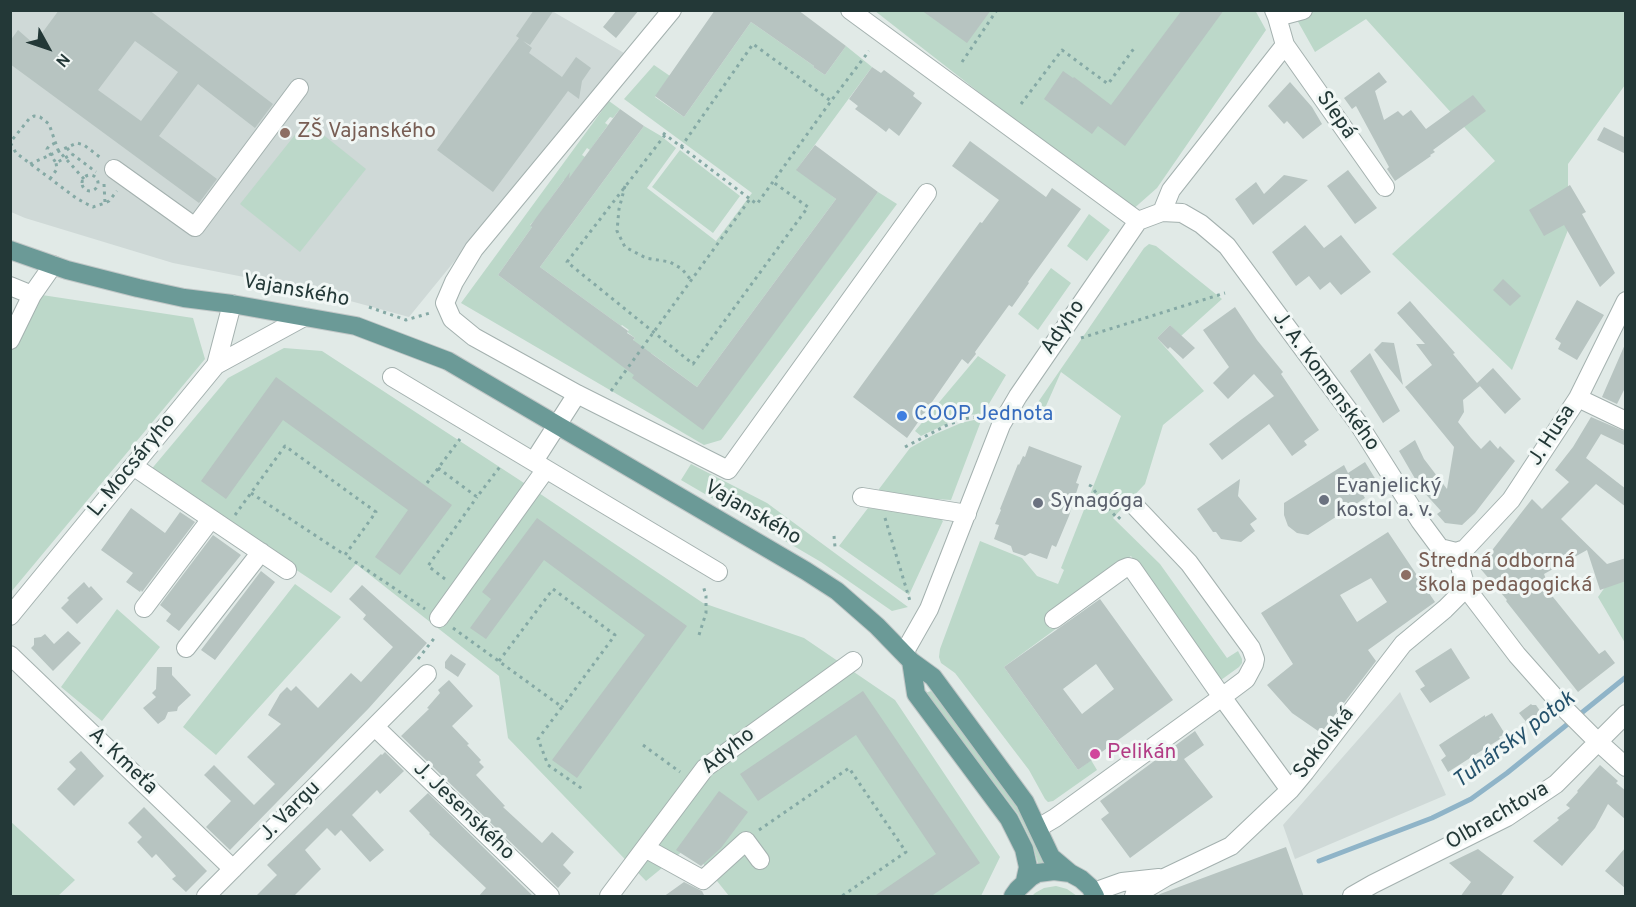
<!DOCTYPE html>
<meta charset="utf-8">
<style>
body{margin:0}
#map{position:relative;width:1636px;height:907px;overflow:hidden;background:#e1eae7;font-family:Overpass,sans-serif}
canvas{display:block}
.frame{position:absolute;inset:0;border:12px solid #233837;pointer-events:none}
.north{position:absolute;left:18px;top:18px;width:60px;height:60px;-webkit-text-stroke:4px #f1f7f5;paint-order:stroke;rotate:130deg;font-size:16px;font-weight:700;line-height:24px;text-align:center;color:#233837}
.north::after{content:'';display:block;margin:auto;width:21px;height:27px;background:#233837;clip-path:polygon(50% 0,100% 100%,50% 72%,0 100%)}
</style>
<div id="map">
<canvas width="1636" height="907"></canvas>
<div class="frame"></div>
<div class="north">N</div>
</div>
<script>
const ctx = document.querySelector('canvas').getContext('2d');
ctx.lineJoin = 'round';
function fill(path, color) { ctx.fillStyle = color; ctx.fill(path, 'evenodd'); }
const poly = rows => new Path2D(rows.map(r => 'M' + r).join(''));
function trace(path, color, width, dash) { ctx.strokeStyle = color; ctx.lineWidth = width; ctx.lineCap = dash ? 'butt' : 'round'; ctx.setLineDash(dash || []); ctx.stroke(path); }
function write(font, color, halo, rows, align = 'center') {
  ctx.font = font + ' Overpass,sans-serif'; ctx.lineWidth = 6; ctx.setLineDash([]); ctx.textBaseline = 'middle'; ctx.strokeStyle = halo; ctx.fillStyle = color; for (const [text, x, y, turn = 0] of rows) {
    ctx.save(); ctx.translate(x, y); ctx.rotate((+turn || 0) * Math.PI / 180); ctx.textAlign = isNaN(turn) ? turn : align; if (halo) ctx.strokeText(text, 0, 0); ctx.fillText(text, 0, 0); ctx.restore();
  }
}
fill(poly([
 [10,11,552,11,624,53,409,317,310,290,173,263,25,218,11,212],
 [1400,692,1446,795,1295,859,1283,825]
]), '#cfd9d7');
fill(poly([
 [1255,10,1266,30,1157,188,1131,211,875,11],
 [1292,11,1625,11,1625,85,1568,164,1568,230,1512,370,1392,254,1495,161,1366,19,1315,52],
 [751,22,814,66,813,67,825,75,846,46,872,67,797,169,836,199,697,387,651,353,683,410,790,309,878,192,897,204,721,440,704,445,461,303,609,101,620,109,613,118,610,117,605,123,608,125,590,150,587,148,582,155,585,157,567,181,564,180,548,202,537,221,535,220,530,225,532,227,498,275,617,362,635,338,627,332,629,330,622,325,621,326,540,267,644,126,661,136,676,148,647,188,716,241,752,193,624,99,654,65,670,76,655,97,684,117],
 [306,121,366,169,300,252,240,204],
 [680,150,740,196,713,233,652,187],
 [1089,214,1110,230,1087,261,1067,246],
 [1149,244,1156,246,1222,299,1181,336,1170,325,1157,338,1204,391,1163,425,1145,484,1113,518,1160,564,1227,658,1238,651,1242,659,1242,663,1239,667,1221,680,1131,556,1049,617,1057,628,1004,667,1078,770,1091,760,1097,770,1053,801,1048,802,1045,799,1029,770,955,673,941,663,939,657,940,649,980,541,1022,558,1037,576,1058,584,1064,570,1061,568,1121,416,1061,372,1042,415,1032,411,1144,248],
 [1051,268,1071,283,1038,330,1018,314],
 [42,295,193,318,205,359,11,592,11,335],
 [284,348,322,351,521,481,703,603,804,638,895,700,1000,857,981,896,729,896,689,846,646,881,508,738,499,676,356,564,331,593,149,472,228,378],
 [978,356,1006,375,983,414,965,415,921,436,915,431],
 [974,420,981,421,951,500,888,496,880,493,879,489,910,448,933,435,961,423],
 [691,464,767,503,908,607,892,611,821,562,681,480],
 [868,508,937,515,943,521,909,595,839,546],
 [1625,559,1625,643,1598,597],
 [295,584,341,617,216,755,183,727],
 [117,609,160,647,102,721,61,687],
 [931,691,1023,811,1037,841,1045,867,1039,867,1032,843,1018,814,925,693],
 [10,821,75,880,58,896,11,896],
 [1056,886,1067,889,1077,896,1032,896,1035,893,1044,888]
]), '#bcd8c9');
trace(poly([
 [1319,861,1432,818,1471,799,1507,773,1626,677]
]), '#8fb4c8', 5);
fill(poly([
 [59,10,149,10,273,104,255,128,198,84,159,136,217,179,199,203,10,64,10,41,18,30,34,44],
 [135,41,178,72,141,121,98,90],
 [534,10,554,10,530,45,523,41,532,48,529,53,562,77,576,57,591,68,582,81,579,99,568,91,493,192,437,150,519,38,516,36],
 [617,10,639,10,616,38,603,27],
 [715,10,798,10,846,46,825,75,813,67,814,66,751,22,684,117,655,96],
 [921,10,991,10,967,43],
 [1182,10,1224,10,1125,146,1098,126,1092,134,1044,99,1063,71,1073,78,1074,77,1111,105],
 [872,67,881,73,884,70,915,93,913,96,922,103,899,136,889,128,886,132,877,125,855,109,858,106,849,99],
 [1379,72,1387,82,1375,91,1384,120,1398,111,1403,116,1411,110,1426,129,1473,95,1486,111,1433,150,1435,152,1430,155,1431,156,1395,181,1387,169,1389,167,1356,106,1352,109,1344,98],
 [1290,82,1312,107,1322,124,1303,139,1287,121,1284,124,1268,106],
 [620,109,644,126,540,267,628,331,627,333,635,338,633,340,697,387,836,199,796,170,815,145,878,192,703,430,632,378,634,375,498,275,532,227,530,226,570,172,569,178],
 [1604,127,1626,138,1626,154,1597,140],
 [970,141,1046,197,1052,188,1081,209,1028,282,1029,283,1012,307,1009,305,975,352,976,354,968,364,962,359,907,438,853,397,980,222,982,223,999,200,952,166],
 [1348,170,1377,208,1355,224,1327,186],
 [1284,175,1308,180,1253,225,1235,199,1256,182,1264,194],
 [1570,185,1586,212,1582,214,1615,273,1600,287,1564,225,1544,236,1529,210],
 [1305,225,1324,248,1341,235,1371,272,1341,295,1330,282,1320,290,1309,276,1296,286,1272,252],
 [1503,279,1521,296,1510,306,1493,290],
 [1577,300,1604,315,1577,360,1558,349,1561,343,1555,339],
 [1410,301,1455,353,1453,354,1477,383,1493,368,1521,399,1505,414,1479,385,1480,386,1463,400,1464,412,1458,422,1471,438,1481,449,1490,440,1498,449,1500,446,1515,461,1475,513,1462,525,1445,523,1437,514,1441,511,1421,489,1399,451,1415,440,1424,459,1447,489,1454,447,1405,387,1432,365,1416,344,1425,344,1397,313],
 [1235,307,1257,340,1283,372,1281,374,1319,430,1304,441,1307,445,1292,456,1269,424,1222,460,1209,444,1242,419,1274,396,1254,374,1228,399,1213,383,1229,367,1203,330],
 [1170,325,1195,348,1183,359,1170,347,1168,349,1157,338],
 [1382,342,1394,343,1403,385,1374,350],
 [1626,342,1626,386,1617,404,1602,397],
 [1370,353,1400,411,1383,423,1350,371],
 [276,377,452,505,400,575,375,557,408,510,283,420,226,499,201,481],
 [1591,417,1626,432,1626,446,1601,434,1586,458,1626,489,1626,507,1596,484,1561,519,1607,564,1626,558,1626,581,1600,590,1587,550,1544,574,1553,597,1599,654,1605,650,1615,663,1578,692,1506,601,1507,600,1479,567,1532,499,1542,509,1569,482,1555,470,1573,447],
 [1029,446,1082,466,1076,483,1079,484,1069,516,1056,547,1052,545,1047,559,1030,553,1025,556,1013,552,1011,546,994,539,999,525,995,524,1001,510,1000,509,1018,464,1019,465,1023,456,1025,457],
 [1365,462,1376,480,1360,490,1365,498,1308,535,1297,533,1288,526,1284,515,1284,503,1344,465,1348,473],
 [1240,479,1238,496,1257,519,1250,524,1255,531,1241,542,1221,539,1216,532,1213,532,1197,509],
 [131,508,165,533,180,512,195,522,142,592,141,590,140,592,126,582,133,573,101,550],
 [537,518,687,626,577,778,552,760,645,635,544,560,486,639,470,628,491,599,482,592],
 [1388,532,1435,602,1368,650,1376,661,1321,733,1292,713,1267,685,1293,664,1261,613],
 [1371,578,1387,602,1357,622,1340,595],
 [213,535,241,555,179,631,166,621,171,614,160,605],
 [261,571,275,582,215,660,201,650],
 [84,582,89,588,91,586,103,599,77,624,61,608,69,600,67,598],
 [362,585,427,643,369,708,230,850,206,827,231,801,204,775,214,765,254,805,275,784,247,757,281,724,268,715,280,694,287,687,291,691,296,686,318,708,351,673,361,682,393,647,363,619,366,615,349,599],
 [1100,599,1173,700,1099,754,1099,755,1078,770,1004,667],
 [1096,664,1114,689,1082,714,1063,689],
 [68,631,81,643,53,671,31,648,34,645,34,638,41,637,45,634,54,644],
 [1451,648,1470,678,1430,703,1420,689,1425,686,1415,671],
 [451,654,466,664,458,677,445,668,445,662],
 [157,667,172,667,172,675,191,695,178,707,177,711,168,712,165,719,158,724,143,708,156,697,152,693,156,689],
 [449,680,473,706,452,726,469,744,467,745,481,760,479,762,484,767,476,775,505,806,503,807,542,843,552,832,574,852,563,865,571,873,558,888,401,736,429,709,427,708,440,693,438,690],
 [863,691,980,863,930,897,873,897,936,854,856,735,758,801,740,774],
 [1531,704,1532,705,1536,705,1545,718,1531,728,1519,713],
 [1492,713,1505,734,1499,737,1500,739,1448,772,1441,760,1446,756,1439,745,1485,715,1485,717],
 [1195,731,1204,745,1184,759,1213,797,1130,858,1101,819,1109,813,1100,801],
 [81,751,104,776,74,806,57,789,76,769,69,762],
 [385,752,404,771,380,794,377,790,352,815,384,850,370,862,341,830,335,836,327,828,305,850,321,869,293,897,255,897,277,875,267,865,381,754,382,755],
 [1600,765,1618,781,1616,783,1626,791,1626,820,1608,804,1595,828,1562,866,1533,841,1559,820,1557,818,1570,808,1566,805,1578,792,1577,791],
 [719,791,748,812,721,848,701,866,676,850],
 [428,793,534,897,478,897,486,888,429,834,430,833,409,811],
 [144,807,207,871,186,892,172,879,176,876,156,854,152,858,137,842,142,837,128,823],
 [1286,847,1304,897,1157,897,1160,894],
 [1626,847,1626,889,1605,871],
 [1478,849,1514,877,1500,897,1460,897,1471,882,1449,863],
 [684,882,702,891,705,897,663,897]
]), '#b7c4c1');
const minor = poly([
 [672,10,474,249,454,282,445,303,452,319,474,337,577,394,728,470,927,193],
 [850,10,1138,221],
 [1274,10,1277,17,1285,45,1385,187],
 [1277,17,1303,10],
 [114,169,195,227,299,88],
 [1162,212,1171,190,1285,45],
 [10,286,32,295,53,265],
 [10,340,32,295],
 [216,365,304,317],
 [392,377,718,572],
 [1578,398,1626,421],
 [534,461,577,394],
 [133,466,287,570],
 [862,497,967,514],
 [1456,552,1465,549,1511,500,1578,398,1626,301],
 [144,608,211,519],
 [10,616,216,365,232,304],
 [439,618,546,469],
 [1054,619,1123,569,1128,567,1132,568,1222,697,1246,679,1254,664,1255,659,1251,648,1189,563,1133,504],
 [186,648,261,552],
 [904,653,929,609,1001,425,1018,396,1138,221,1162,212,1182,213,1201,224,1227,246,1358,423,1420,521,1440,548,1456,552,1466,588,1517,655,1565,709,1594,738,1626,767],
 [10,655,233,869],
 [375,727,550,896],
 [1038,828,1055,818,1222,697,1290,790],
 [645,848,703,880,746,841,760,860],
 [1094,892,1122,882,1159,878],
 [206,896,427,674],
 [609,896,705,768,853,661],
 [1134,896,1166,877,1231,846,1290,790,1305,772,1403,644,1445,609,1466,588],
 [1352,896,1373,884,1507,817,1556,784,1626,714]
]);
const major = poly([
 [10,250,67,270,138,288,184,298,232,304,356,326,448,361,806,571,837,591,877,626,911,661,933,677,1025,802,1051,857,1070,873],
 [911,661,916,694,1009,819,1024,849,1028,867,1025,881],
 [1013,896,1018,889,1031,877,1038,873,1054,871,1070,873,1081,879,1090,887,1095,896]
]);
trace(minor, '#a4b1af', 20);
trace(major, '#c1c7c7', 20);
trace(poly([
 [1163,10,1164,11],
 [962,62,997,10],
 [1021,104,1062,50,1108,84,1135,47],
 [663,133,750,199],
 [665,135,567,262,693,364,808,207,773,182],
 [55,143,49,146,47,149,56,163,72,154],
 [681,147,753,44,831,101],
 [67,148,72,154,96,172],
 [30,164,77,143,84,145,101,158],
 '82 183a8 8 0 1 1 16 0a8 8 0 1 1-16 0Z',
 [50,179,57,169,56,163],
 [84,179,58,150,49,124,40,117,34,116,29,119,12,140,11,144,16,153,76,198,87,204,93,207,105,203,109,201,117,191],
 [104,184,105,203],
 [625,186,619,209,617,231,625,247,646,258,670,262,682,269,691,280],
 [369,307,406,320,430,313],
 [1081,338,1225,293],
 [611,391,750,199,757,204,831,101,869,51],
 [905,447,945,426,963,419,976,417,984,419],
 [438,468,477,497,502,464],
 [427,483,460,439],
 [1089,485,1091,486,1103,502,1118,519,1121,516],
 [251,493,345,555],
 [235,515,285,446,376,512,345,555,425,609],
 [885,518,910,601],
 [834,536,835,547],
 [445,579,428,566,477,497],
 [453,628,562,707,538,739,548,765,584,790],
 [699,635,706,613,706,596,703,585],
 [418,659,436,636],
 [499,661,553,589,615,635,562,707],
 [643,745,680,772],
 [759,830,849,768,906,852,842,896]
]), '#85a9a5', 3, [3, 4.5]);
trace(minor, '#fff', 18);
trace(major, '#6b9a97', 18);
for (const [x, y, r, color] of [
 [285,133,6,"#8d6e63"],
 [902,416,6,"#3f7fe0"],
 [1324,500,6,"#6b7280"],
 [1038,503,6,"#6b7280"],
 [1406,575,6,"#8d6e63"],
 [1095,754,6,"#d1479c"]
]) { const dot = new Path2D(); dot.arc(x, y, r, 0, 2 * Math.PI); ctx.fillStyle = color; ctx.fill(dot); trace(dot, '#f1f7f5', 2); }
write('21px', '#233837', '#f1f7f5', [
 ["Slepá",1335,116,55],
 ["Vajanského",296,292,10],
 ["Adyho",1064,328,-56],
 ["J. A. Komenského",1325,382,54],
 ["J. Husa",1553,436,-57],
 ["L. Mocsáryho",133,466,-51],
 ["Vajanského",752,514,30],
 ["Sokolská",1325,744,-52],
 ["Adyho",729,752,-39],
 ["A. Kmeťa",122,762,44],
 ["J. Vargu",291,812,-45],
 ["J. Jesenského",463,812,44],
 ["Olbrachtova",1498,817,-30]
]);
write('21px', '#785e54', '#f1f7f5', [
 ["ZŠ Vajanského",297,133],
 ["Stredná odborná",1418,563],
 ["škola pedagogická",1418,587]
], 'left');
write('21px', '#366cbe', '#f1f7f5', [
 ["COOP Jednota",914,416]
], 'left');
write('21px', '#5b616d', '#f1f7f5', [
 ["Evanjelický",1336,488],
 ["kostol a. v.",1336,512],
 ["Synagóga",1050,503]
], 'left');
write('21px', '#b23c85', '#f1f7f5', [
 ["Pelikán",1107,754]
], 'left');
write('italic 22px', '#25526c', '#f1f7f5', [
 ["Tuhársky potok",1515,741,-37]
]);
</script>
